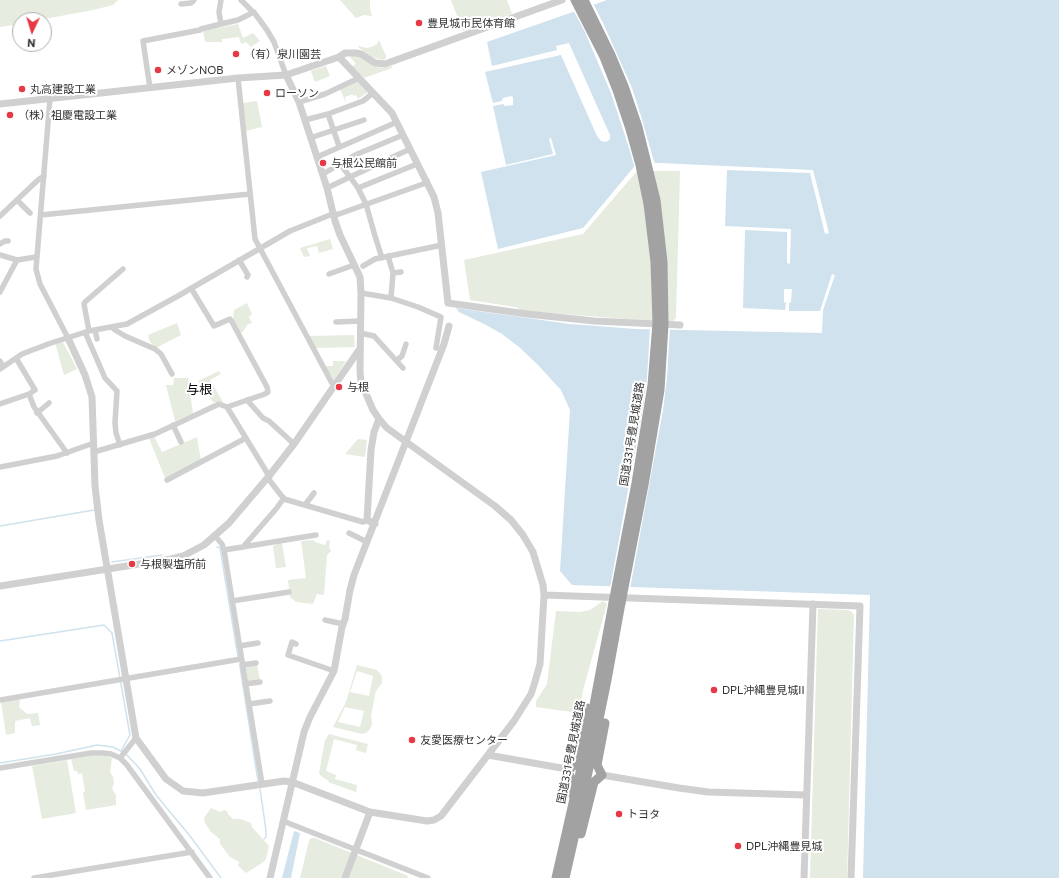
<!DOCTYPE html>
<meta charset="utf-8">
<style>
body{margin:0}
#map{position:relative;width:1059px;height:878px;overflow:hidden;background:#fff;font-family:Commissioner,sans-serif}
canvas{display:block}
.north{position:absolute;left:12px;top:12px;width:40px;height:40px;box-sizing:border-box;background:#fff;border:1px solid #adadad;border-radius:50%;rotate:184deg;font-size:11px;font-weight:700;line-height:16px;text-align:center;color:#333}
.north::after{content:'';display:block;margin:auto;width:14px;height:18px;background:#e63946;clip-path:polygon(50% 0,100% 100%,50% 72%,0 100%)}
</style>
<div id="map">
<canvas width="1059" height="878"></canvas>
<div class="north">N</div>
</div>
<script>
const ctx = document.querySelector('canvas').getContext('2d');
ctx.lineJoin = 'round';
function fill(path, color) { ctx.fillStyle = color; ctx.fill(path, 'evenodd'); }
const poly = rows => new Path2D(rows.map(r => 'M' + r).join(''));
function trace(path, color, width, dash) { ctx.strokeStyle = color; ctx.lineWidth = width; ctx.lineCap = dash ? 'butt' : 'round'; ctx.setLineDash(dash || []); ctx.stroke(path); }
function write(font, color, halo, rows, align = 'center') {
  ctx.font = font + ' Commissioner,"Noto Sans JP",sans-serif'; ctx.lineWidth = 4; ctx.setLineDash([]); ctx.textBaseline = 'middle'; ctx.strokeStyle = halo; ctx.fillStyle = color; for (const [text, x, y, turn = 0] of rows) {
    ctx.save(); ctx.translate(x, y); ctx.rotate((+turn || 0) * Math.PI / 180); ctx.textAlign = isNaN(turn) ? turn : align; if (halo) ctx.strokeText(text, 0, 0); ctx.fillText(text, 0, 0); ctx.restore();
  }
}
fill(poly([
 [0,0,118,0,113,5,93,10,39,20,20,20,20,24,0,27],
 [340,0,370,0,370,9,372,16,364,15,356,18],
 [451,0,507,0,512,14,463,31],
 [238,24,243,38,253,33,260,41,251,47,246,42,241,44,239,37,222,39,222,42,205,42,203,31],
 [379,40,386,56,386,58,383,60,372,57,358,47,359,46,366,48,372,47,377,44],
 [353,56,361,57,376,67,384,68,392,66,392,68,364,78,352,66,356,64,350,57],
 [326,66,330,76,315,82,311,71],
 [357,80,368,92,358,99,356,95,353,96,353,94,345,97,346,103,340,89],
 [257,101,262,127,246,131,243,103],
 [637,171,680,171,676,318,673,321,627,319,524,311,515,307,470,300,464,260,583,234],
 [330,239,333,249,319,253,317,246,307,248,310,256,304,257,300,248],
 [247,303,252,314,249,317,252,323,248,324,245,328,243,332,240,333,233,320,234,310],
 [177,323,181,335,156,348,150,342,148,335],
 [354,335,355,347,314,348,309,336],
 [63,342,77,369,64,375,56,346,56,344],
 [333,361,346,361,334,380,325,366,333,366],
 [219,371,221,374,210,380,223,402,213,402,198,381],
 [174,378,188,378,193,413,175,421,166,385,173,385],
 [154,436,162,452,197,437,201,461,176,474,165,478,149,438],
 [358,439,367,440,365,457,345,454],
 [313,540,315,542,325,545,327,540,330,541,329,547,331,551,327,555,324,595,317,594,313,604,296,602,290,597,288,580,306,578,301,541],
 [282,543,286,567,276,568,273,546,277,544],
 [603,601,607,604,583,690,579,713,536,707,536,701,547,684,556,611,580,612,590,610],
 [818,609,848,610,852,612,854,615,847,878,810,878],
 [257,665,260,680,248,682,246,667],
 [357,665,377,670,382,676,382,683,376,691,375,695,371,716,372,724,370,729,366,733,362,734,333,727,346,702],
 [357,671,373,676,369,696,350,692],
 [345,707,364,711,360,727,338,722],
 [20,699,19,707,27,714,38,713,40,725,32,726,30,718,15,721,15,733,6,735,1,702],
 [329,734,368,744,366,753,356,750,357,745,334,739,326,771,336,775,335,779,357,785,356,792,328,782,329,781,321,776,319,773,325,740],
 [91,756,105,756,112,758,110,772,113,777,114,783,112,789,116,795,116,805,86,810,83,792,85,792,82,773,78,774,77,771,74,771,71,759],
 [67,760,76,813,42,819,32,766],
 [211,808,220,812,224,810,227,811,228,814,233,819,240,819,251,823,252,827,269,846,266,859,262,863,246,873,238,866,239,862,230,857,220,844,220,839,211,832,205,823,204,818],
 [311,838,315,838,408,876,407,878,300,878,309,841]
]), '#e6ecdf');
fill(poly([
 [607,0,1059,0,1059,878,863,878,870,595,572,585,560,571,570,410,561,390,538,365,519,347,502,334,486,325,459,312,456,308,570,324,636,329,822,333,823,310,835,275,832,274,820,311,789,311,789,303,791,302,792,289,784,289,784,302,786,303,785,310,743,308,745,230,787,232,787,263,790,264,791,229,725,226,727,170,810,173,825,234,829,233,813,170,638,162,583,228,498,249,481,172,556,155,551,138,549,139,553,154,506,165,493,106,503,104,505,106,513,105,513,97,511,96,503,98,502,101,493,103,485,72,561,55,597,136,601,141,606,142,610,139,610,135,569,43,556,46,557,50,492,66,487,42],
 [294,831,300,833,291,878,282,878]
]), '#cfe2ee');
fill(poly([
 [593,3,604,25,632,88,641,116,655,165,639,164,635,169,629,148,611,93,584,30,573,10],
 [650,327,670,328,667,378,663,410,630,589,610,588,643,408,647,378]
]), '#fff');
trace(poly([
 [0,526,94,510],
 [217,547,220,548,238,657],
 [112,562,162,555],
 [0,641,104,625,112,633,130,735,121,751],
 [240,667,258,781],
 [126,754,140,769,156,795,190,836,221,878],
 [0,763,56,754,97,745,113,747,123,752],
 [260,789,266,830,266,837,264,839]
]), '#cfe2ee', 1.5);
trace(poly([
 [241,0,256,15,267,30,274,42,286,75],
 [181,4,191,3,194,0],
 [221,24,238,20,254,12],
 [238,78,255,239,334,387],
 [150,88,143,41,200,30,201,29,221,24,219,12,221,0],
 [50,99,36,269,40,284,68,338],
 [299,102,325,94,359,78],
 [305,120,328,114],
 [310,138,364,120],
 [339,146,328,114,363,101,373,93],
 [317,157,397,122],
 [323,174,355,155,403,135],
 [327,188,350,177,340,164],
 [358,188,417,164],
 [17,200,30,213],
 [41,215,250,194],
 [0,216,39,179,44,176],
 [0,244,5,241,8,241],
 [0,255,17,260],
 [388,256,393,273,391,298],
 [382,258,375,236,366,204,358,188,350,177,410,149],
 [239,260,248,275,247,277],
 [363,266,375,259,442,245],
 [393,273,401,272],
 [329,274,354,265],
 [191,288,214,326,230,319,232,322,267,387,268,392,265,394,227,407],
 [0,292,17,260,36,257],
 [361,293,391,298,418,307,441,317,436,348],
 [336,322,360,321],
 [113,328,115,330,125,336,155,349,161,354,172,374],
 [95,330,97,339],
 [89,331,84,304,85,302,123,269],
 [85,332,105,378,117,391,115,423,116,433,120,445],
 [360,333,374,336,403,368],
 [16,358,35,390,29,394,34,407,67,453],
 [397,360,402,356,406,344],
 [0,361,3,367],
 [0,369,22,354,51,343,89,331,127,324,178,296,290,231,330,215,339,214,423,184,427,181],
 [247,400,263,418,269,421,294,444],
 [0,404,29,394],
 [37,413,49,403],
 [173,425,181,442],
 [94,452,155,434,219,404,227,407,269,476,270,481,284,499,363,522,367,520],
 [0,467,57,456,94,443],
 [167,480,246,438],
 [305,505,314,493],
 [349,533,367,542],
 [215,536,222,544,224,550,262,784],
 [243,547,276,509,284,498],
 [224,550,316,535],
 [232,601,289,592],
 [325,620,343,624],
 [296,644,292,642,288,655,334,671],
 [239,646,258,643],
 [242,665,256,663],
 [245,684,260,682],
 [0,700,241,659],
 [249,704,270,701],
 [120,758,136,738],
 [0,768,91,753,103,753,111,754,120,758,127,765,210,878],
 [283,821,428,878],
 [34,878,192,852]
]), '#d0d0d0', 5.5);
trace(poly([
 [339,57,345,53,356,53,361,54,375,63,385,64,562,0],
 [0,104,238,78,286,75,339,57,392,113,434,197,438,213,448,303,527,314,594,321,680,325],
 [68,338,85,375,92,397,95,486,99,520,136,738,166,779,183,791,203,793,284,781,292,782,370,812,427,821,434,820,441,816,514,721,531,694,534,685,540,664,544,595,543,585,533,552,523,535,511,520,495,506,387,428,379,419,373,410,361,382,360,371,361,293,360,277,340,235,335,221,327,188,317,157,299,102,286,75],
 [375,524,367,520,371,450,374,432,379,419],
 [0,586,171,559,183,556,204,545,229,523,269,476,294,444,359,350],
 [544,595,860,606,851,878],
 [488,755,567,769],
 [602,775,679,788,708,792,806,795],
 [270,878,304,732,310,717,334,671,342,627,345,619,350,590,354,575,444,344,449,326],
 [345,878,370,812],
 [804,878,813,604]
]), '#d0d0d0', 7);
trace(poly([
 [570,793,572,781,567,769,571,768,574,765,577,756,587,708],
 [581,834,594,782,602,775,597,765,605,723],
 [556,878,588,737,613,603],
 [565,878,578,821,607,680,621,603]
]), '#a2a2a2', 9);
trace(poly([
 [575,0,604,57,617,90,630,129,640,165,648,204,655,262,657,323,652,385,636,483,613,603],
 [584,0,611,55,624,86,638,127,656,200,663,262,664,325,660,390,644,485,621,603]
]), '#a2a2a2', 9);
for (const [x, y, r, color] of [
 [419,23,4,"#e63946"],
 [236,54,4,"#e63946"],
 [158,70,4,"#e63946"],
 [22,89,4,"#e63946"],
 [267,93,4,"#e63946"],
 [10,115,4,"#e63946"],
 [323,163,4,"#e63946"],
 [339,387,4,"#e63946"],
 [132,564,4,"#e63946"],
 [714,690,4,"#e63946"],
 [412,740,4,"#e63946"],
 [619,814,4,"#e63946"],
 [738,846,4,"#e63946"]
]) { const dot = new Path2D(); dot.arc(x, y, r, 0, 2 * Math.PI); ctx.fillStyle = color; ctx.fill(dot); trace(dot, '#fff', 1.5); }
write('11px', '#333', '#fff', [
 ["豊見城市民体育館",427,23],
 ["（有）泉川園芸",244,54],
 ["メゾンNOB",166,70],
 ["丸高建設工業",30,89],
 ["ローソン",275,93],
 ["（株）祖慶電設工業",18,115],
 ["与根公民館前",331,163],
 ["与根",347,387],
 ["与根製塩所前",140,564],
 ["DPL沖縄豊見城II",722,690],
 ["友愛医療センター",420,740],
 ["トヨタ",627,814],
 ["DPL沖縄豊見城",746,846]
], 'left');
write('11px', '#333', '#fff', [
 ["国道331号豊見城道路",632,434,-81],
 ["国道331号豊見城道路",571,752,-79]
]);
write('13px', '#000', '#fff', [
 ["与根",199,390]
]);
</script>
